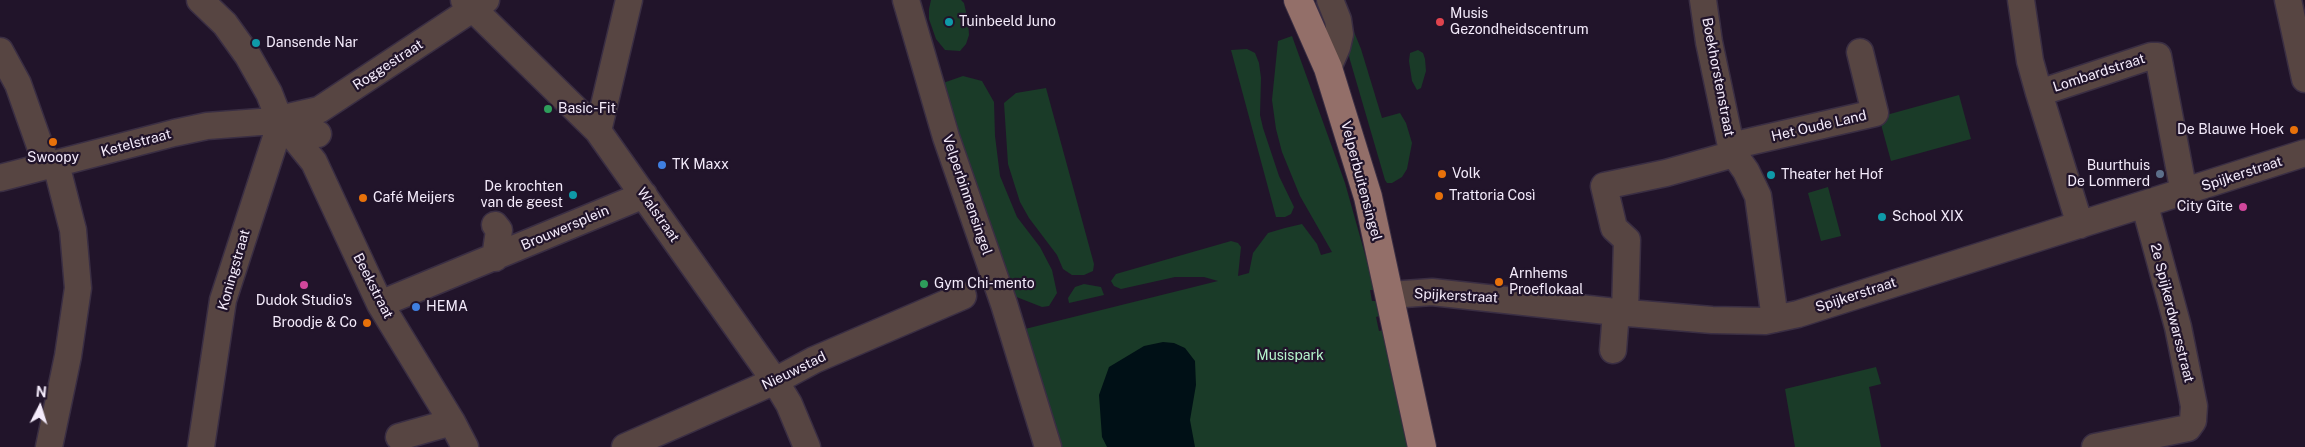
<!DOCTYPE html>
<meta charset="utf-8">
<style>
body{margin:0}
#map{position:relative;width:2305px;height:447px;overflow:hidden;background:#21142a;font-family:"Public Sans",sans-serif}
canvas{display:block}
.north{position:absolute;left:15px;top:382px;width:50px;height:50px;-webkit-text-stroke:4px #21142a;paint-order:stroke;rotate:5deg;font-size:14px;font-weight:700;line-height:20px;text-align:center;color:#f4ebfb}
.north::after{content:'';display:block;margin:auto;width:18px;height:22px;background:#f4ebfb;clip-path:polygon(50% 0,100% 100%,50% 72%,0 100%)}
</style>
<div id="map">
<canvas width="2305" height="447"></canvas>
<div class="north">N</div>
</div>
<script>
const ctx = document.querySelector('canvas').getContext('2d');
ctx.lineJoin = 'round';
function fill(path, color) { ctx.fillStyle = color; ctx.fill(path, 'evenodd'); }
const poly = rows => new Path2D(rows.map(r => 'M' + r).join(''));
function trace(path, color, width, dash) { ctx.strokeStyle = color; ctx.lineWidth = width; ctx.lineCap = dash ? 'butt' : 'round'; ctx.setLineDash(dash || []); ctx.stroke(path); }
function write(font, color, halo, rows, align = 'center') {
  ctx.font = font + ' "Public Sans",sans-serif'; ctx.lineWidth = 4.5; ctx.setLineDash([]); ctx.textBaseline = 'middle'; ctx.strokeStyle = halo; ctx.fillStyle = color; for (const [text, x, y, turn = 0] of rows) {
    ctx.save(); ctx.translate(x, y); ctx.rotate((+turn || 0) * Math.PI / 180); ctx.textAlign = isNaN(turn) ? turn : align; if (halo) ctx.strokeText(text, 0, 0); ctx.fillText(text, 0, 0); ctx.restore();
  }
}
fill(poly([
 [931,0,961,0,964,3,968,21,969,35,966,44,960,51,945,50,936,39,929,19,929,9],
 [1336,0,1341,0,1361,49,1382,118,1400,113,1406,123,1412,143,1407,169,1402,177,1392,183,1387,183,1385,180,1350,60],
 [1292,36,1345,183,1375,290,1370,290,1372,301,1380,301,1382,315,1376,317,1379,331,1384,330,1410,447,1061,447,1025,329,1218,281,1204,277,1175,277,1121,289,1114,286,1111,281,1116,274,1231,241,1238,243,1241,247,1238,276,1249,273,1253,253,1268,233,1285,228,1302,224,1317,244,1321,255,1332,252,1300,196,1282,152,1276,129,1272,100,1278,41],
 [1247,49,1255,53,1259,63,1261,78,1260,115,1263,128,1279,176,1294,207,1291,214,1285,217,1276,217,1231,50],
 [1418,50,1423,53,1425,59,1426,71,1421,88,1417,90,1412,81,1409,61,1410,53],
 [963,76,982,81,994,102,995,136,1000,176,1017,217,1040,247,1052,270,1057,293,1049,306,1042,307,1014,296,967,162,943,83],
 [1046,88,1094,264,1093,271,1084,275,1072,275,1063,269,1057,255,1029,218,1020,202,1008,164,1004,103,1016,93],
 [1959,95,1971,139,1891,161,1879,117],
 [1828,187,1841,236,1821,241,1808,193],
 [1084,284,1101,287,1104,295,1069,303,1068,298,1075,287],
 [1876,367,1881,384,1869,387,1881,447,1795,447,1785,389]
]), '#1a3b28');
fill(poly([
 [1163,342,1174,343,1185,348,1195,361,1196,385,1190,420,1195,447,1107,447,1102,437,1099,395,1109,367,1144,346]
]), '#001016');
const minor = poly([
 [200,0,225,24,248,56,269,93,278,116],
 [464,0,598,131,775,381,789,404,807,447],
 [906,0,946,137,1004,304,1048,447],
 [1703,0,1709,42,1731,146,1734,154,1746,171,1758,196,1775,319],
 [2021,0,2030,61,2039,93,2080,225],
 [2288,0,2305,79],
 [0,51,18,84,47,166],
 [1328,68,1337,47,1340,34,1338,20,1330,0],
 [2039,93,2151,56,2158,56,2184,193],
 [284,118,319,110,486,0],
 [285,123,318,134],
 [284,125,314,162,380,304,452,422,465,447],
 [598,131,629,0],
 [1731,146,1875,113,1860,52],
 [0,178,174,133,207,126,273,121],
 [495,258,499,230,495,225],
 [1390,295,1432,292,1616,312,1712,320,1765,321,1798,314,2305,153],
 [380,304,644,195],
 [1625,313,1627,240,1614,228,1604,186,1666,173,1734,154],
 [1613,350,1616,312],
 [399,437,452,422],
 [49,447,68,356,78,288,73,230,56,164],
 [201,447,223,300,279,128],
 [625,447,775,381,814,360,963,296],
 [2095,447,2188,428,2193,421,2194,406,2178,327,2145,206]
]);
const major = poly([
 [1298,0,1328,68,1368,197,1422,447]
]);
trace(minor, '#3a2e43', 29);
trace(major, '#3a2e43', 30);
trace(minor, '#574542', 26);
trace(major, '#936f69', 28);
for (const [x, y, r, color] of [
 [949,22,5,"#0f9aa8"],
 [1440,22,5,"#e0444e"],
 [256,43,5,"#0f9aa8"],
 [548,109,5,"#2e9e5b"],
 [2294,130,5,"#e8710a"],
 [53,142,5,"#e8710a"],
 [662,165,5,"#3f7fe0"],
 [1442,174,5,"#e8710a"],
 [2160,174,5,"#5c6f8a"],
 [1771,175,5,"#0f9aa8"],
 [573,195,5,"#0f9aa8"],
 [1439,196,5,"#e8710a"],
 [363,198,5,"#e8710a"],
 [2243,207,5,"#d1479c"],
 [1882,217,5,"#0f9aa8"],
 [1499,282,5,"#e8710a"],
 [924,284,5,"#2e9e5b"],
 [304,285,5,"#d1479c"],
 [416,307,5,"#3f7fe0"],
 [367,323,5,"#e8710a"]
]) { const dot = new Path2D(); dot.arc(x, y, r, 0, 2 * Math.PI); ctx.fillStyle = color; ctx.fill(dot); trace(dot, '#21142a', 2); }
write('14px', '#f4ebfb', '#21142a', [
 ["Musis",1450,14],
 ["Gezondheidscentrum",1450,30],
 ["Tuinbeeld Juno",959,22],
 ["Dansende Nar",266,43],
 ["Basic-Fit",558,109],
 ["De Blauwe Hoek",2284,130,"right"],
 ["Swoopy",53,158,"center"],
 ["TK Maxx",672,165],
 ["Buurthuis",2150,166,"right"],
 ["De Lommerd",2150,182,"right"],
 ["Volk",1452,174],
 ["Theater het Hof",1781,175],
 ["De krochten",563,187,"right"],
 ["van de geest",563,203,"right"],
 ["Trattoria Così",1449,196],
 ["Café Meijers",373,198],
 ["City Gîte",2233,207,"right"],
 ["School XIX",1892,217],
 ["Arnhems",1509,274],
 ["Proeflokaal",1509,290],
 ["Gym Chi-mento",934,284],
 ["Dudok Studio's",304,301,"center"],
 ["HEMA",426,307],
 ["Broodje & Co",357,323,"right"]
], 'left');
write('14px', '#f4ebfb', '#21142a', [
 ["Roggestraat",388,65,-33],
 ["Lombardstraat",2099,73,-18],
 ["Boekhorstenstraat",1718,77,79],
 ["Het Oude Land",1819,126,-13],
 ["Ketelstraat",136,143,-15],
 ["Spijkerstraat",2242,174,-18],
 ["Velperbuitensingel",1361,181,75],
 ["Velperbinnensingel",967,195,71],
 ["Walstraat",658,215,55],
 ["Brouwersplein",565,228,-23],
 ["Koningstraat",234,270,-74],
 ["Beekstraat",373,286,63],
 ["Spijkerstraat",1856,295,-18],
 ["Spijkerstraat",1456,296,3],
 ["2e Spijkerdwarsstraat",2172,313,76],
 ["Nieuwstad",794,371,-26]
]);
write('14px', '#b4f4cb', '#21142a', [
 ["Musispark",1290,356]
]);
</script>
